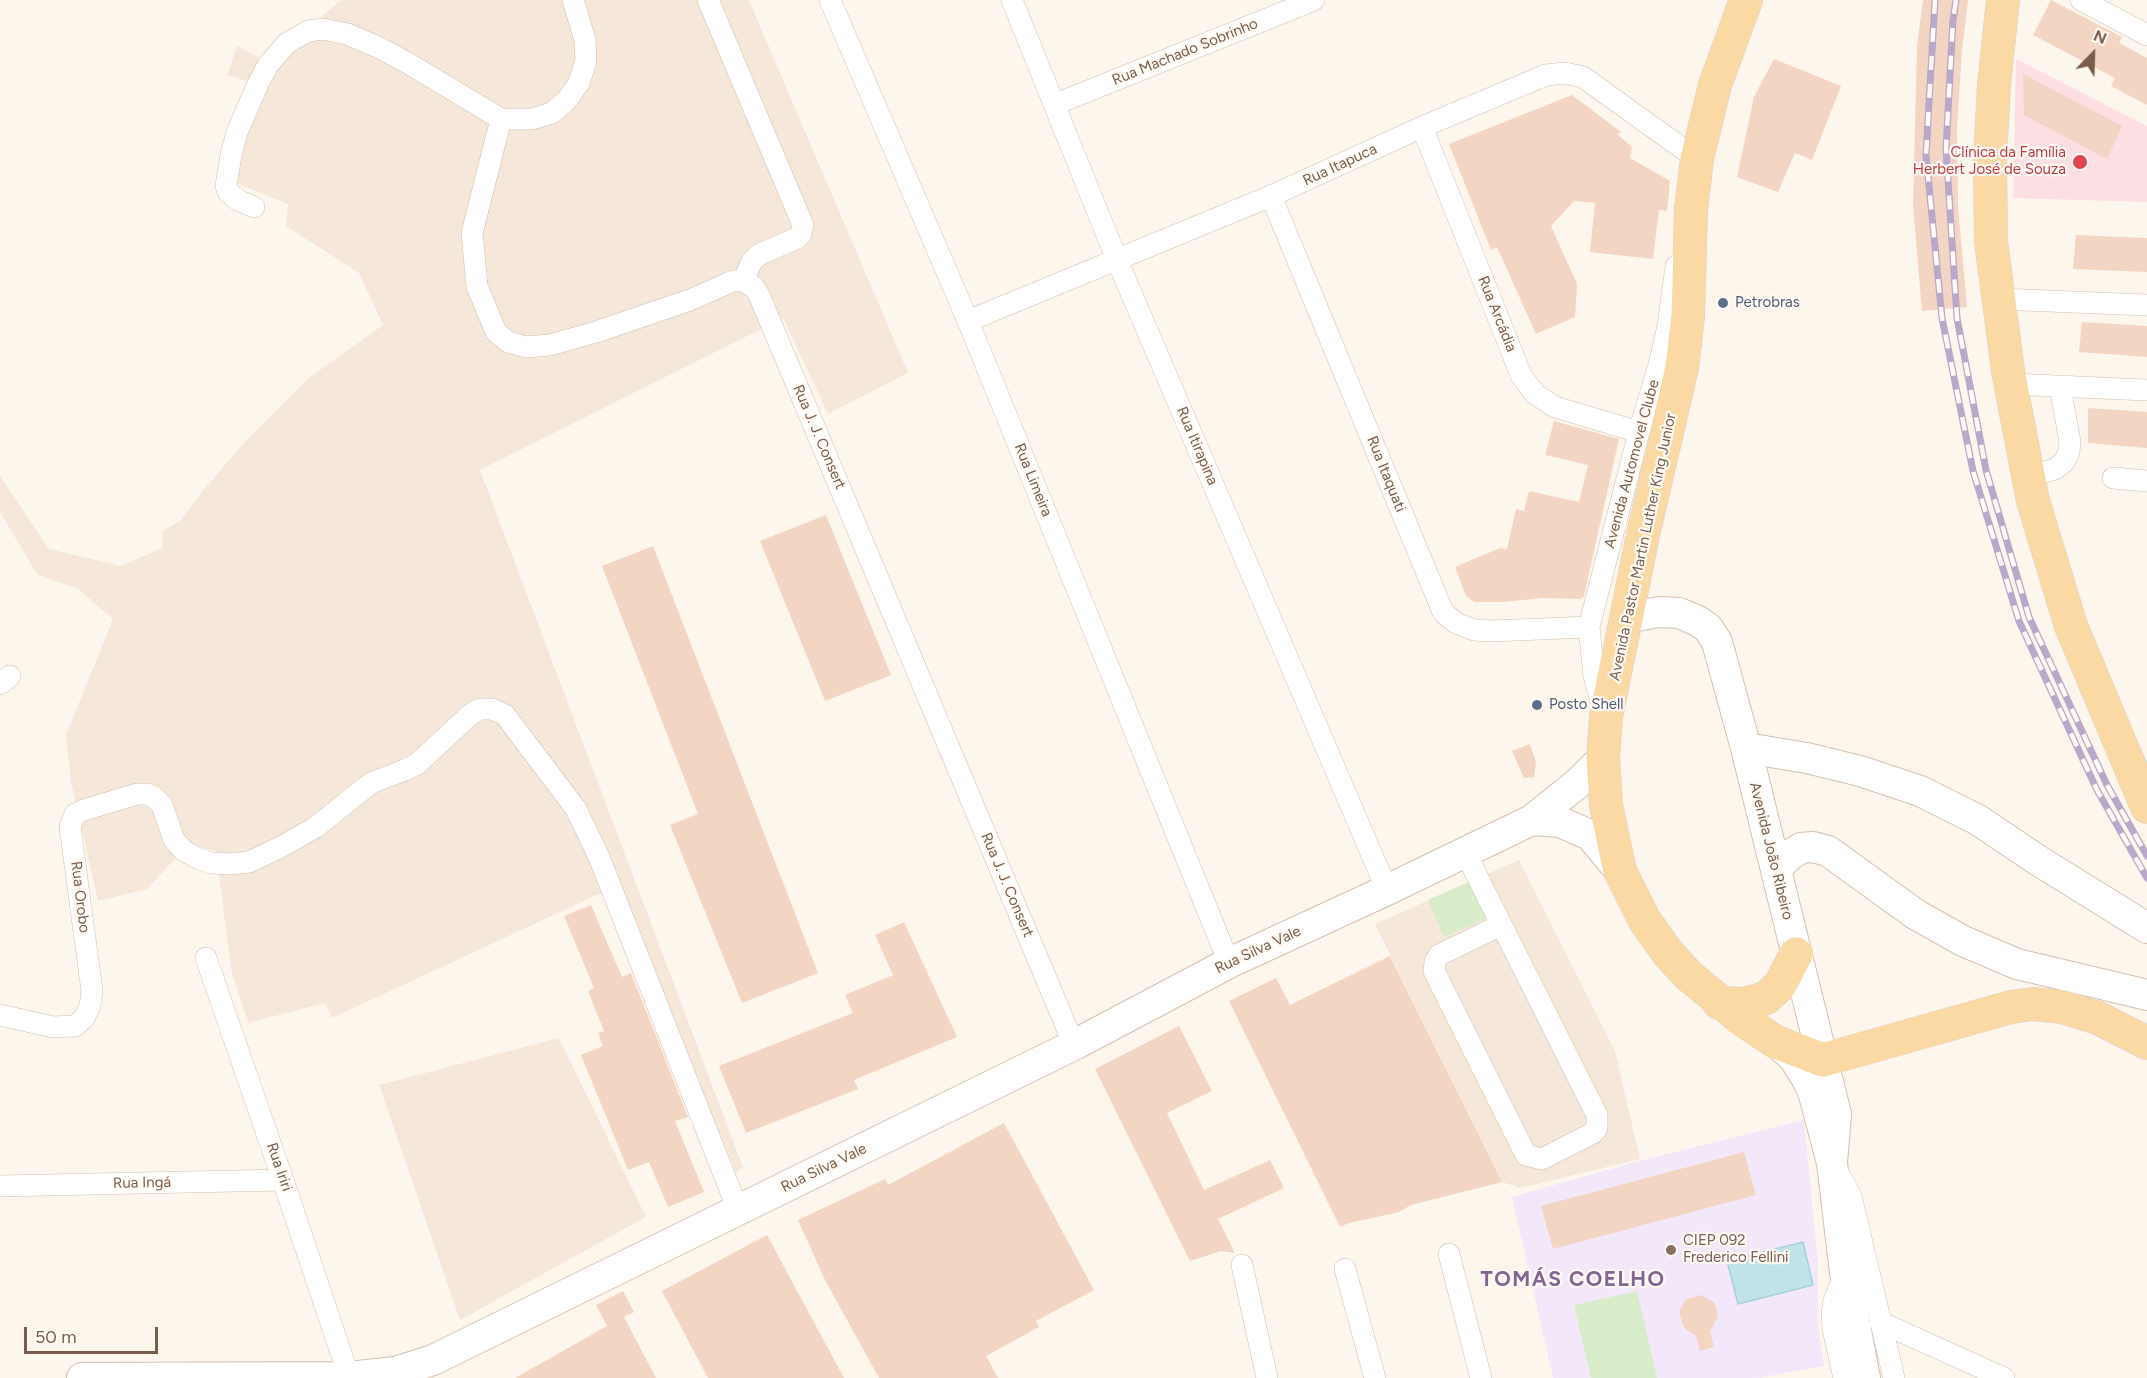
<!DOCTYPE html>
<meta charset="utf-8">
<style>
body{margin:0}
#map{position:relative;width:2147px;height:1378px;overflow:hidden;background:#fdf6ec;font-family:Figtree,sans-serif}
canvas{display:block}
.north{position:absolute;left:2063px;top:24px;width:60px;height:60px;-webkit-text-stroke:4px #fffaf3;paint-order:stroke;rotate:23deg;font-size:16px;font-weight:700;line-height:24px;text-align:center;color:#7a5c4d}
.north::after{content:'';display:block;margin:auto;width:21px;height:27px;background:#7a5c4d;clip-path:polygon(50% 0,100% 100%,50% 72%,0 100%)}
.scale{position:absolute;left:24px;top:1327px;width:134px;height:27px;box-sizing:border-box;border:3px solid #7a5c4d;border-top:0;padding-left:8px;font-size:18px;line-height:21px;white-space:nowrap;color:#7a5c4d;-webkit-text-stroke:4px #fffaf3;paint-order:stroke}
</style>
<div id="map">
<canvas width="2147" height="1378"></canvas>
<div class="north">N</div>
<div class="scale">50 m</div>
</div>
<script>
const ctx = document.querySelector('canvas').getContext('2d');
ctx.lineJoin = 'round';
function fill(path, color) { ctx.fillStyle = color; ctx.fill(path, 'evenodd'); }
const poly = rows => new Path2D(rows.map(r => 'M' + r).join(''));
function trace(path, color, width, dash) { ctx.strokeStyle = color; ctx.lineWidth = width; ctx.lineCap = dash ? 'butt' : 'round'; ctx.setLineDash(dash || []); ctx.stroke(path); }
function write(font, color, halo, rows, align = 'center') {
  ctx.font = font + ' Figtree,sans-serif'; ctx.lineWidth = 4.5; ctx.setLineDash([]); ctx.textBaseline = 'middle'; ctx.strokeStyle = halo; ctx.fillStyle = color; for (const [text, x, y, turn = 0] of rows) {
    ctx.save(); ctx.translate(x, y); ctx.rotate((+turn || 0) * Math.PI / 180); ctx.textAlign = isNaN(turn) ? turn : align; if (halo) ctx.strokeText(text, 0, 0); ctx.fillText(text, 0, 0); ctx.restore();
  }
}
fill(poly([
 [341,0,749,0,908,373,828,414,783,318,480,470,743,1167,736,1173,616,886,332,1018,325,1003,248,1023,231,969,216,851,188,845,147,889,98,901,71,782,66,735,113,619,78,589,37,574,0,512,0,476,49,549,121,566,162,548,163,531,181,520,201,493,244,443,310,377,383,325,359,273,286,226,288,204,224,178,252,83,227,75,237,46,268,62],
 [1519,860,1615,1051,1640,1159,1520,1188,1502,1182,1375,924],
 [559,1038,646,1217,460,1320,379,1085]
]), '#f5e8da');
fill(poly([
 [1804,1120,1818,1262,1818,1324,1824,1366,1758,1378,1553,1378,1512,1197,1639,1161]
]), '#f3e8fa');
fill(poly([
 [2016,59,2147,126,2147,202,2013,198]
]), '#fbdfe3');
fill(poly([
 [1471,881,1488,918,1444,937,1428,900],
 [1637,1291,1657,1378,1591,1378,1574,1305]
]), '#d8ecc9');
const water = poly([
 [1803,1242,1813,1285,1738,1304,1727,1261,1803,1242]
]);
fill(water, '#bfe3e8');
trace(water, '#a5d3da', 1.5);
fill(poly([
 [1923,0,1968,0,1962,50,1957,129,1958,207,1967,307,1922,311,1913,205,1917,47],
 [2051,0,2122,37,2119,43,2147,58,2147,105,2111,86,2115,78,2033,35],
 [1774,59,1841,86,1812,160,1795,153,1778,192,1737,177,1754,97],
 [2023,74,2122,126,2107,159,2024,115],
 [1572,95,1621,132,1617,134,1632,147,1630,158,1670,181,1667,211,1659,210,1653,259,1590,252,1595,203,1574,201,1551,226,1577,284,1575,317,1536,334,1497,247,1491,250,1449,144],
 [2076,235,2147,238,2147,272,2073,269],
 [2082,322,2147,326,2147,357,2079,352],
 [2088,408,2147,412,2147,448,2088,443],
 [1554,421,1619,439,1584,596,1581,599,1543,598,1503,602,1474,602,1466,596,1455,567,1500,548,1507,549,1516,509,1524,511,1529,491,1579,502,1588,465,1545,455],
 [826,515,891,675,825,701,760,541],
 [653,546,818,973,742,1003,670,825,698,814,602,566],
 [1530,744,1536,762,1534,777,1524,778,1512,751],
 [591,905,622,977,631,973,688,1117,675,1121,704,1192,668,1207,649,1162,628,1170,581,1055,603,1046,598,1033,604,1031,588,991,594,988,564,916],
 [904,922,957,1037,854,1080,858,1089,746,1133,719,1066,853,1013,845,995,893,975,875,935],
 [1390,956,1502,1182,1411,1205,1399,1212,1349,1223,1340,1227,1229,1001,1276,978,1290,1005],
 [1179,1026,1212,1091,1167,1113,1204,1190,1270,1160,1284,1188,1218,1219,1235,1253,1221,1251,1190,1261,1095,1069],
 [1004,1123,1094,1290,1036,1321,1039,1327,986,1356,998,1378,879,1378,825,1280,798,1220,885,1179,888,1185],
 [1744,1152,1756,1195,1553,1249,1541,1206],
 [767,1235,844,1378,708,1378,662,1291],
 [623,1291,634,1312,624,1317,656,1378,515,1378,607,1326,596,1305],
 [1701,1295,1715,1303,1718,1316,1710,1332,1714,1347,1700,1351,1696,1336,1684,1328,1679,1312,1685,1300]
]), '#f3d5c3');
const street = poly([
 [708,0,803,225,801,234,797,238,760,254,752,261,743,281],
 [830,0,968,321,1229,963],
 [1012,0,1117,260,1387,890],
 [2081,0,2147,35],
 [1056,104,1314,0],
 [501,119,472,233,477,286,496,332,508,342,526,347,550,345,596,332,690,300,733,281,743,281,754,287,759,295,1074,1045],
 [1422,127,1521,375,1535,394,1555,407,1639,432],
 [1271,196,1443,612,1456,623,1474,630,1491,631,1589,627],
 [254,207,238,200,228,192,226,186,231,155,237,132,257,86,268,65,287,43,308,31,323,29,347,34,378,47,406,62,501,119,532,119,552,113,567,100,579,83,586,61,585,40,573,0],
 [1999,299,2147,305],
 [968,321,1271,196,1422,127,1546,75,1565,73,1583,77,1697,159],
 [2010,384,2147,390],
 [2028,477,2055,469,2064,462,2069,452,2070,442,2060,386],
 [2113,478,2147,481],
 [0,684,10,676],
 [1604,711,1594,676,1589,627,1639,432,1659,365,1668,326,1676,266],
 [1465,852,1597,1115,1597,1128,1593,1133,1542,1159,1526,1155,1434,971,1435,962,1439,955,1501,925],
 [206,958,283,1180,349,1377],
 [0,1015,53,1027,75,1026,84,1018,90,1006,92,991,70,827,75,814,84,810,137,794,147,794,154,797,162,805,174,840,183,850,197,858,211,863,230,864,249,862,281,847,316,827,371,783,405,770,417,764,471,714,480,709,492,709,505,715,576,809,599,857,738,1210],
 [1837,1171,1851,1196,1894,1378],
 [0,1186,283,1180],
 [1449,1254,1481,1378],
 [1242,1265,1267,1378],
 [1345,1269,1375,1378],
 [1880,1322,2004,1378],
 [1844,1378,1833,1329,1832,1313,1834,1301,1845,1274]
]);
const secondary = poly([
 [1625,618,1659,612,1679,613,1698,621,1708,628,1717,642,1746,748,1836,1114,1832,1163],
 [1746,748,1807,758,1860,771,1920,791,1978,820,2039,861,2147,928],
 [1532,820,1560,822,1590,835,1620,871],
 [1776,869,1790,855,1801,848,1813,847,1828,851,1915,914,1963,941,2017,964,2147,995],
 [1775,1041,1794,1058,1810,1084,1814,1095,1832,1163,1845,1273,1865,1378],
 [82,1378,349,1377,395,1372,433,1360,1074,1045,1229,963,1387,890,1532,820,1578,783,1603,758]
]);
const primary = poly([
 [1746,0,1715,85,1697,159,1691,210,1688,316,1682,368,1643,535,1606,717,1603,758,1606,805,1620,871,1645,921,1668,953,1688,975,1740,1018,1774,1041,1823,1060,2011,1007,2033,1004,2062,1007,2098,1018,2147,1043],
 [2003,0,1994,85,1990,160,1991,241,2008,371,2033,501,2071,626,2147,807],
 [1719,1003,1744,1004,1766,998,1780,985,1796,954]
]);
trace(street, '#d1beb0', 22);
trace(secondary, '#d6c0b0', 32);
trace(primary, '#dad1cd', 34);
trace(street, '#fff', 21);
trace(secondary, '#fff', 30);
trace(primary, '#fbd9a5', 33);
const rail = poly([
 [1935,0,1926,155,1942,318,1973,471,2019,621,2097,790,2147,878],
 [1956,0,1953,20,1946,149,1957,318,1986,470,2029,617,2107,785,2147,856]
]);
trace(rail, '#b9a8c9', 7);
trace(rail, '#fffaf3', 4.5, [14]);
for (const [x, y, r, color] of [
 [2080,162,8,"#e0444e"],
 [1723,303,6,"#5c6f8a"],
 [1537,705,6,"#5c6f8a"],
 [1671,1250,6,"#8d6e63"]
]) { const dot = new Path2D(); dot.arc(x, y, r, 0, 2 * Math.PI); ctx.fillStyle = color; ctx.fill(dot); trace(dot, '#fffaf3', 2); }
write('15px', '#7a5c4d', '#fffaf3', [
 ["Rua Machado Sobrinho",1185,52,-22],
 ["Rua Itapuca",1340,165,-25],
 ["Rua Arcádia",1497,314,68],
 ["Rua J. J. Consert",819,437,67],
 ["Rua Itirapina",1197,446,67],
 ["Avenida Automovel Clube",1632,464,-75],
 ["Rua Itaquati",1386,474,68],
 ["Rua Limeira",1033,480,68],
 ["Avenida Pastor Martin Luther King Junior",1643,547,-78],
 ["Avenida João Ribeiro",1771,851,76],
 ["Rua J. J. Consert",1007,885,67],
 ["Rua Orobo",80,897,83],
 ["Rua Silva Vale",1258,950,-25],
 ["Rua Iriri",279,1167,71],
 ["Rua Silva Vale",824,1168,-26],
 ["Rua Ingá",142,1183,-1]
]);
write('15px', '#be3a42', '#fffaf3', [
 ["Clínica da Família",2066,153],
 ["Herbert José de Souza",2066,170]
], 'right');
write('15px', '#4e5e75', '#fffaf3', [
 ["Petrobras",1735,303],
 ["Posto Shell",1549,705]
], 'left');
write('15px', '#785e54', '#fffaf3', [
 ["CIEP 092",1683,1241],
 ["Frederico Fellini",1683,1258]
], 'left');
ctx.letterSpacing = '1.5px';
write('bold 21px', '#846695', '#fffaf3', [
 ["TOMÁS COELHO",1573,1280]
]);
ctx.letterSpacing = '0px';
</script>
